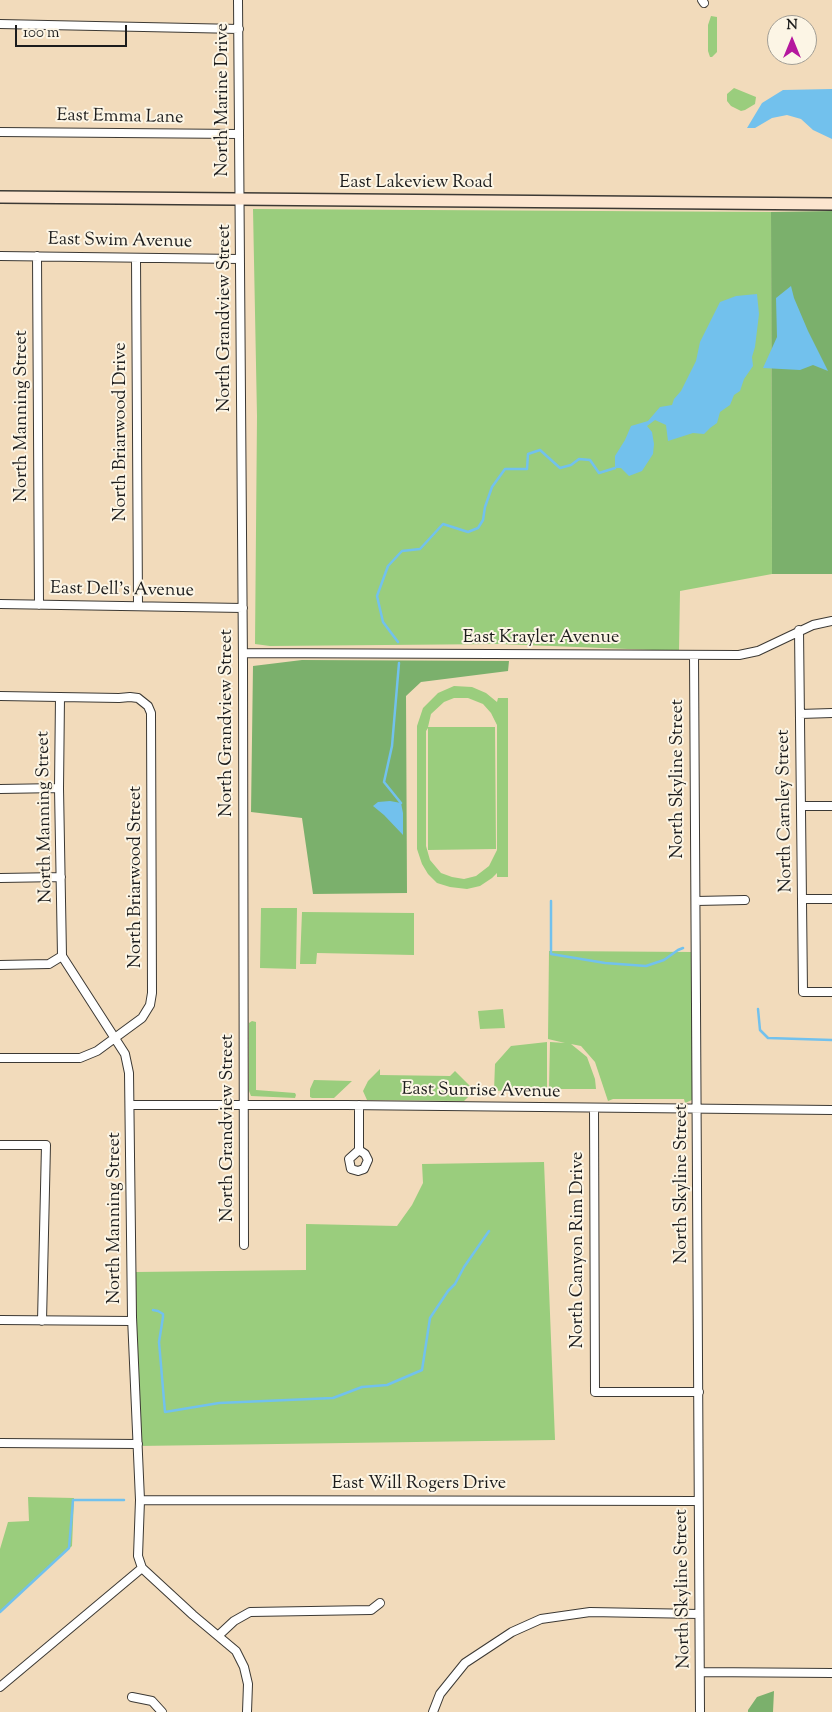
<!DOCTYPE html>
<style>
body{margin:0}
#map{position:relative;width:832px;height:1712px;overflow:hidden;background:#f2dbbb;font-family:"Sorts Mill Goudy",serif}
canvas{display:block}
.north{position:absolute;left:767px;top:15px;width:50px;height:50px;box-sizing:border-box;background:#fcf5e5;border:1px solid #a29e95;border-radius:50%;rotate:0deg;font-size:14px;font-weight:700;line-height:20px;text-align:center;color:#1c1c1c}
.north::after{content:'';display:block;margin:auto;width:18px;height:22px;background:#b5179e;clip-path:polygon(50% 0,100% 100%,50% 72%,0 100%)}
.scale{position:absolute;left:15px;top:25px;width:112px;height:22px;box-sizing:border-box;border:2px solid #1c1c1c;border-top:0;padding-left:6px;font-size:15px;line-height:18px;white-space:nowrap;color:#1c1c1c;-webkit-text-stroke:4px #fcf5e5;paint-order:stroke}
</style>
<div id="map">
<canvas width="832" height="1712"></canvas>
<div class="north">N</div>
<div class="scale">100 m</div>
</div>
<script>
const ctx = document.querySelector('canvas').getContext('2d');
ctx.lineJoin = 'round';
function fill(path, color) { ctx.fillStyle = color; ctx.fill(path, 'evenodd'); }
const poly = rows => new Path2D(rows.map(r => 'M' + r).join(''));
function trace(path, color, width, dash) { ctx.strokeStyle = color; ctx.lineWidth = width; ctx.lineCap = dash ? 'butt' : 'round'; ctx.setLineDash(dash || []); ctx.stroke(path); }
function write(font, color, halo, rows, align = 'center') {
  ctx.font = font + ' "Sorts Mill Goudy",serif'; ctx.lineWidth = 4; ctx.setLineDash([]); ctx.textBaseline = 'middle'; ctx.strokeStyle = halo; ctx.fillStyle = color; for (const [text, x, y, turn = 0] of rows) {
    ctx.save(); ctx.translate(x, y); ctx.rotate((+turn || 0) * Math.PI / 180); ctx.textAlign = isNaN(turn) ? turn : align; if (halo) ctx.strokeText(text, 0, 0); ctx.fillText(text, 0, 0); ctx.restore();
  }
}
fill(poly([
 [711,16,717,17,717,52,712,57,710,57,708,51,708,25],
 [734,88,756,97,755,104,745,110,741,111,731,106,727,101,727,94],
 [253,209,771,212,772,574,680,591,679,651,500,644,270,646,255,644,257,416],
 [454,686,472,687,486,693,497,702,498,698,508,698,508,877,497,877,497,873,492,878,480,886,467,889,450,887,437,883,428,874,422,864,417,849,417,726,423,708,438,693],
 [454,698,468,698,483,704,491,713,497,725,497,850,489,866,476,876,464,879,452,877,441,873,430,860,426,846,426,731,428,728,428,850,496,849,495,727,428,727,431,714,444,702],
 [261,908,297,908,296,969,260,968],
 [302,912,414,913,414,955,317,953,316,964,300,964],
 [549,951,692,952,692,1100,685,1103,684,1099,613,1099,608,1101,595,1062,581,1046,571,1044,587,1057,595,1079,596,1089,549,1089,550,1042,565,1043,548,1039],
 [503,1009,505,1028,480,1029,478,1011],
 [252,1021,256,1022,256,1090,295,1093,296,1095,295,1098,251,1096,249,1091,249,1023],
 [547,1042,547,1089,494,1091,495,1064,511,1046],
 [380,1069,380,1075,450,1076,455,1071,472,1088,471,1094,464,1101,367,1100,363,1091,368,1081],
 [314,1080,352,1081,334,1098,312,1098,310,1097,310,1089],
 [544,1162,555,1440,138,1446,136,1272,306,1270,306,1224,397,1226,412,1205,423,1183,422,1164],
 [28,1497,74,1498,72,1546,0,1611,0,1549,8,1522,29,1521]
]), '#9acd7d');
fill(poly([
 [832,211,832,574,772,574,771,212],
 [302,660,509,661,508,671,421,682,406,696,407,893,313,894,302,818,251,812,253,666],
 [774,1691,773,1712,748,1712,748,1710,757,1697]
]), '#7bb06c');
fill(poly([
 [832,89,832,139,813,130,801,119,787,115,772,118,755,128,747,128,762,103,783,90],
 [791,286,794,298,808,331,828,371,813,365,800,370,763,368,777,337,776,298],
 [757,294,759,314,755,347,752,357,753,366,744,379,740,391,734,395,730,405,720,412,717,423,710,428,704,434,693,433,668,441,666,425,655,420,647,426,652,432,654,444,653,454,642,471,629,476,621,468,615,468,615,456,625,440,631,426,648,421,660,407,672,405,674,399,681,391,696,361,700,342,720,302,736,296],
 [390,801,401,803,403,813,403,835,384,815,373,806,378,802]
]), '#72c1ed');
trace(poly([
 [398,642,383,622,377,596,388,566,402,551,420,549,443,524,468,532,478,528,483,520,485,507,492,487,505,469,527,469,528,454,540,450,560,468,571,465,579,459,590,460,599,473,615,468],
 [399,663,392,746,384,782,401,803],
 [551,901,551,954,605,963,646,966,664,960,678,950,683,948],
 [758,1009,760,1030,768,1038,832,1040],
 [153,1310,158,1311,163,1314,163,1317,159,1342,165,1412,219,1403,333,1398,362,1387,387,1385,422,1370,430,1318,448,1291,455,1284,464,1267,489,1231],
 [0,1612,69,1548,73,1500,124,1500]
]), '#72c1ed', 2.5);
const street = poly([
 [238,0,243,663,244,1245],
 [702,0,704,3],
 [0,24,239,29],
 [0,132,239,134],
 [0,256,240,259],
 [37,256,39,605],
 [136,258,138,606],
 [0,604,243,608],
 [799,630,803,992,832,992],
 [243,653,739,655,758,651,813,625,832,621],
 [694,655,700,1712],
 [0,696,119,698,130,697,138,698,148,706,151,713,152,993,150,1005,142,1018,97,1051,80,1058,0,1058],
 [60,697,59,788,62,956,125,1054,129,1073,132,1317,140,1500,138,1556,142,1568,193,1615,236,1651,244,1667,248,1684,247,1712],
 [800,714,832,713],
 [0,789,59,788],
 [801,806,832,806],
 [0,878,61,877],
 [802,899,832,899],
 [696,901,745,900],
 [0,965,49,964,62,956],
 [130,1105,346,1105,832,1110],
 [594,1108,595,1392,699,1392],
 [0,1145,46,1145,42,1321],
 [359,1150,365,1154,368,1160,364,1169,358,1171,351,1169,349,1159,359,1150],
 [359,1150,359,1105],
 [0,1320,132,1321],
 [0,1443,138,1444],
 [140,1500,698,1501],
 [219,1635,234,1621,250,1612,371,1610,380,1603],
 [700,1672,832,1673],
 [0,1687,142,1568],
 [132,1697,152,1701,162,1712],
 [433,1712,440,1694,465,1663,512,1632,541,1619,590,1612,699,1614]
]);
const secondary = poly([
 [0,197,832,204]
]);
trace(street, '#3c3934', 10);
trace(secondary, '#3c3934', 14);
trace(street, '#fff', 8);
trace(secondary, '#fce5cf', 11);
write('18px', '#1c1c1c', '#fcf5e5', [
 ["North Marine Drive",224,100,-90],
 ["East Emma Lane",120,118,1],
 ["East Lakeview Road",416,184],
 ["East Swim Avenue",120,242,1],
 ["North Grandview Street",226,318,-90],
 ["North Manning Street",23,416,-90],
 ["North Briarwood Drive",122,432,-90],
 ["East Dell's Avenue",122,591,1],
 ["East Krayler Avenue",541,639],
 ["North Grandview Street",228,723,-90],
 ["North Skyline Street",679,779,-90],
 ["North Carnley Street",786,811,-91],
 ["North Manning Street",46,817,-91],
 ["North Briarwood Street",137,877,-90],
 ["East Sunrise Avenue",481,1092,1],
 ["North Grandview Street",229,1128,-90],
 ["North Skyline Street",683,1184,-90],
 ["North Manning Street",116,1218,-90],
 ["North Canyon Rim Drive",579,1250,-90],
 ["East Will Rogers Drive",419,1485],
 ["North Skyline Street",684,1589,-91]
]);
</script>
